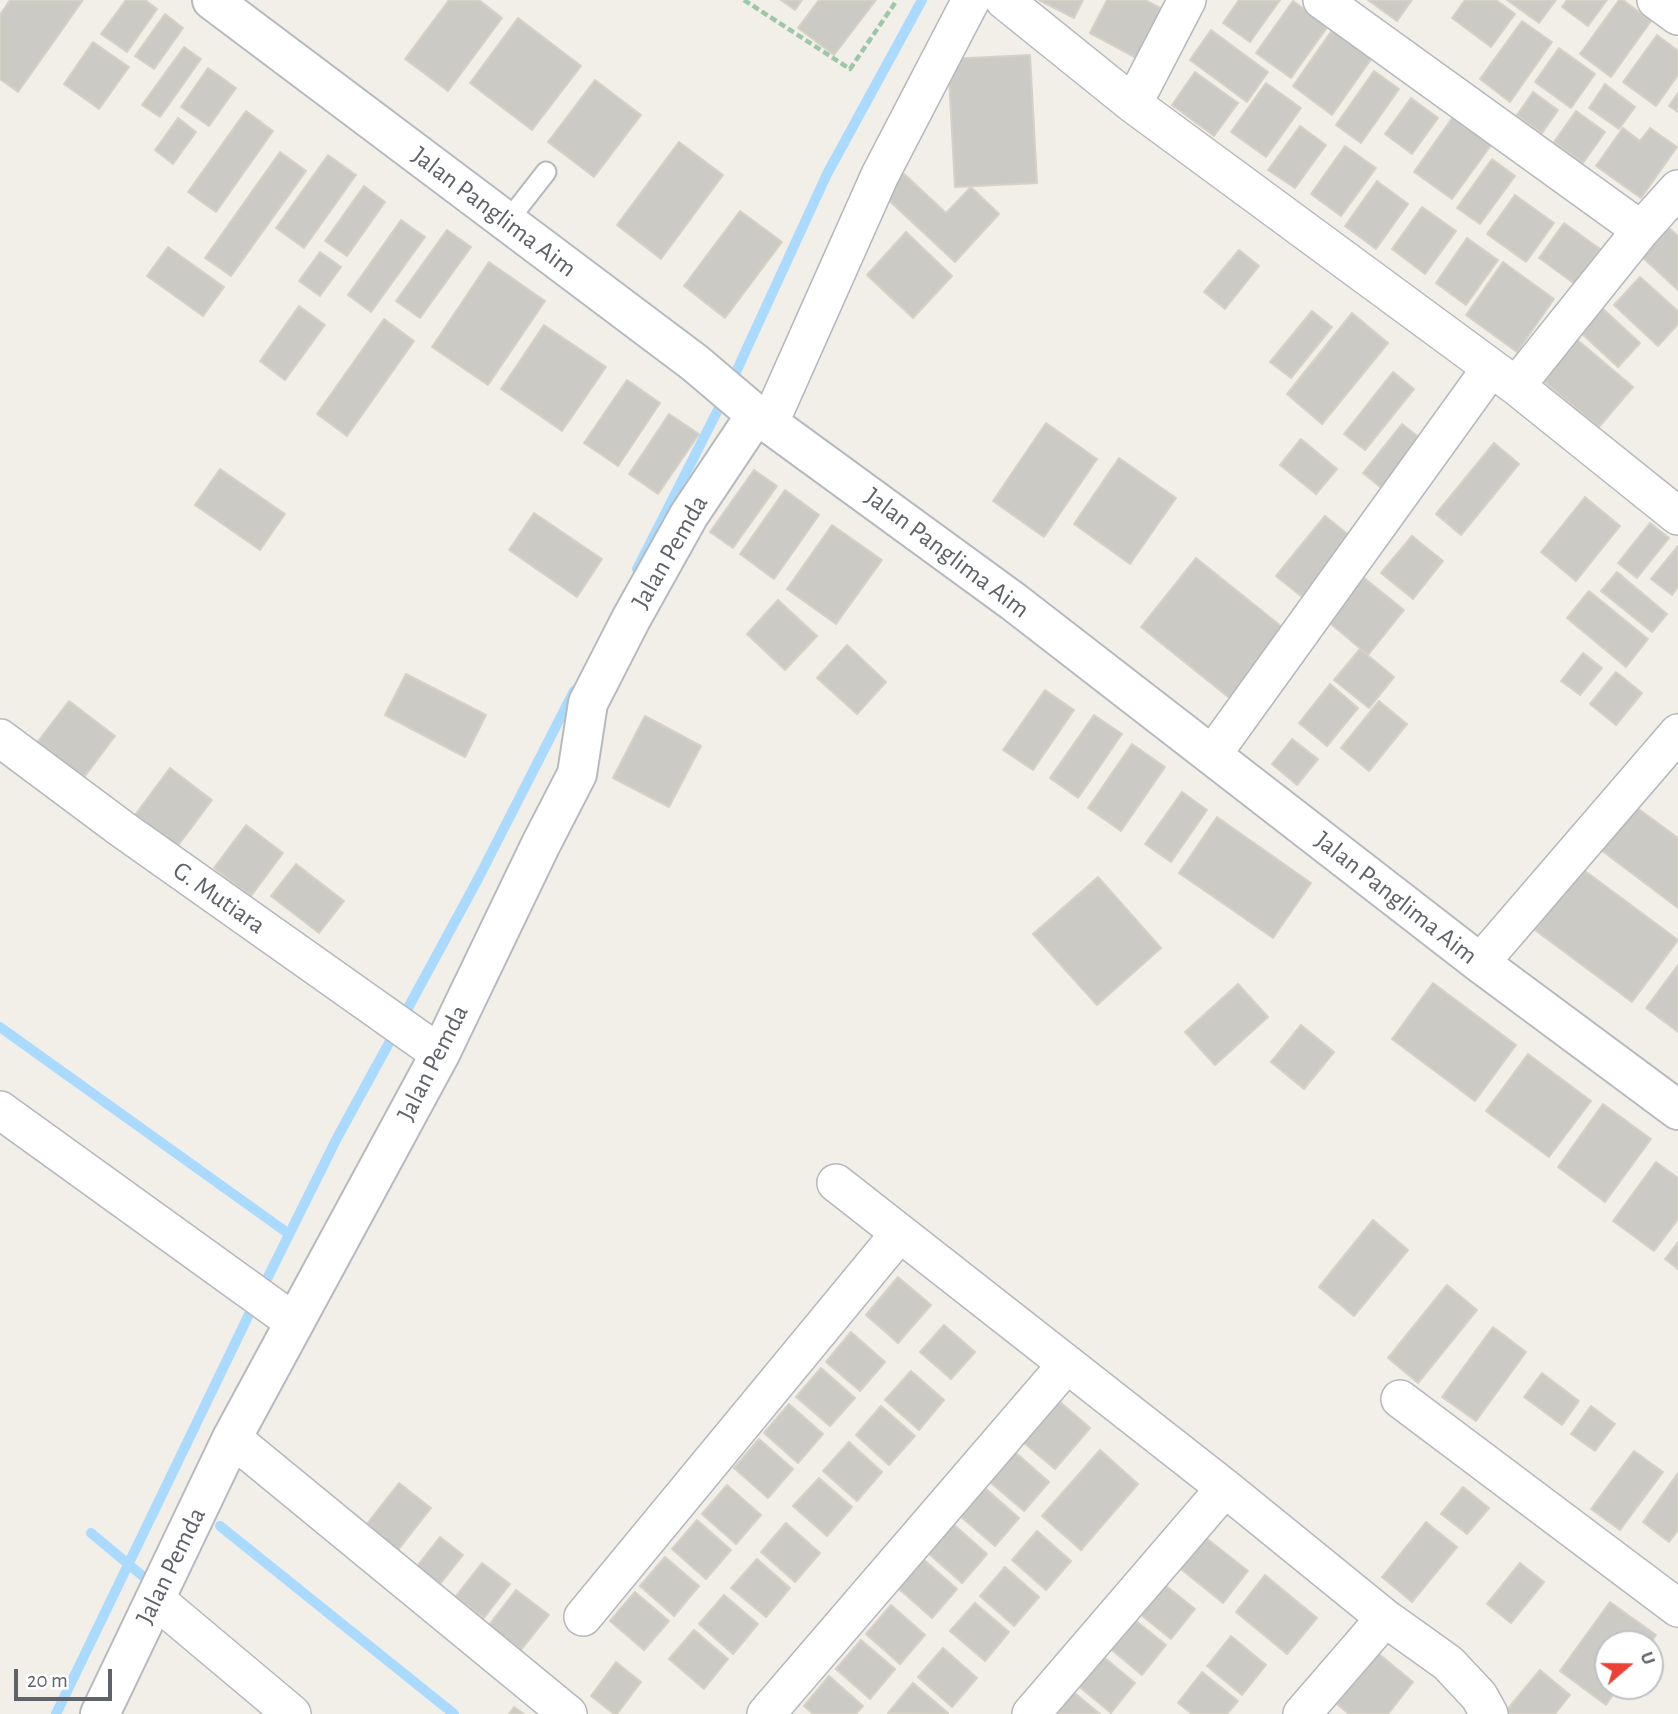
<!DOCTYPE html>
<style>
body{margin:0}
#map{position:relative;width:1678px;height:1714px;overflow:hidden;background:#f1efe8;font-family:"Alegreya Sans",sans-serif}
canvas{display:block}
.north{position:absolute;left:1594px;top:1630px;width:70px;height:70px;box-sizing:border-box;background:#fff;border:2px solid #bfc1c3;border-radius:50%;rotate:70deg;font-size:19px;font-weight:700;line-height:28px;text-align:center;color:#5f6368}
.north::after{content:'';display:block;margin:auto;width:24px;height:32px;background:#ea4335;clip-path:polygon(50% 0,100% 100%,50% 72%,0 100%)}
.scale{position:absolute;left:14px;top:1669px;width:98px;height:32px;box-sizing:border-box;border:4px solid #5f6368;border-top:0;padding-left:9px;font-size:21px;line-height:24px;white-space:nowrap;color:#5f6368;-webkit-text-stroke:5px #fff;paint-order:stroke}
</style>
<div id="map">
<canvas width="1678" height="1714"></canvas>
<div class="north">U</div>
<div class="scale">20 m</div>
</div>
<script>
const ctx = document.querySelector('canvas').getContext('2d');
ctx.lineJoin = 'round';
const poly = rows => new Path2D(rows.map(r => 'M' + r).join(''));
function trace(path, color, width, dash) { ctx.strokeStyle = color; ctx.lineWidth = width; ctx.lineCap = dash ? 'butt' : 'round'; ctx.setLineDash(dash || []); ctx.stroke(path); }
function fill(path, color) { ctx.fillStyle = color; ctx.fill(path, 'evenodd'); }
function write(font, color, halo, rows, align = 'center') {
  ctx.font = font + ' "Alegreya Sans",sans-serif'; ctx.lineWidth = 6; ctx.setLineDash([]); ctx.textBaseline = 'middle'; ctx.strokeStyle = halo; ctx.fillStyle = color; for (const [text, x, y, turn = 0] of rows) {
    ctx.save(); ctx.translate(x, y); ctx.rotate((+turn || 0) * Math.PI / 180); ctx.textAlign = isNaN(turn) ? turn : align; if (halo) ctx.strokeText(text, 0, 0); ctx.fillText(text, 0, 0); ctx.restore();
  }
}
trace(poly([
 [730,385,827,174,922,0],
 [637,569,724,398],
 [402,1019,478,879,574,691],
 [0,1027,289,1234],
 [262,1289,337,1138,395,1032],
 [220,1526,454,1714],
 [91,1533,145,1578],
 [56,1714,255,1302]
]), '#aadaff', 10);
const building = poly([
 [10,0,83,0,18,92,0,79,0,15,10,0],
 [126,0,145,0,157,9,127,52,101,34,126,0],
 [449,0,479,0,502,18,448,91,405,59,449,0],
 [781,0,802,0,795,10,781,0],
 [819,0,876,0,834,55,798,28,819,0],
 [1039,0,1083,0,1074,18,1039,0],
 [1107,0,1145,0,1170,13,1144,62,1090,33,1107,0],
 [1239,0,1280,0,1250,42,1223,23,1239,0],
 [1368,0,1412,0,1397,21,1368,0],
 [1465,0,1496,0,1515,14,1491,47,1452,18,1465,0],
 [1507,0,1556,0,1539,23,1507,0],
 [1567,0,1607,0,1588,26,1562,7,1567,0],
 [1619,0,1623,0,1651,21,1611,77,1580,54,1619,0],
 [1293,1,1328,26,1291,78,1256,53,1293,1],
 [165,14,183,28,154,69,135,56,165,14],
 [518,18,581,66,532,130,470,83,518,18],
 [1522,21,1552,42,1510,102,1480,79,1522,21],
 [1335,26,1374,55,1332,115,1293,86,1335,26],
 [1211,30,1268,72,1247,102,1190,60,1211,30],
 [1657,35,1678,51,1678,75,1656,106,1623,82,1657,35],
 [93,42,129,67,99,109,64,84,93,42],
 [184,47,201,59,160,117,142,105,184,47],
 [1559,48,1595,74,1571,108,1535,82,1559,48],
 [1030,55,1037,183,955,187,948,59,1030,55],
 [208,68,236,88,209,126,181,107,208,68],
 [1374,71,1399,89,1361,143,1336,125,1374,71],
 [1195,72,1238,103,1214,136,1172,105,1195,72],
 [595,80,641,115,594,177,548,142,595,80],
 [1266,83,1301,108,1266,157,1231,132,1266,83],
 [1605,84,1635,107,1619,129,1589,108,1605,84],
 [1533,92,1558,110,1542,133,1517,115,1533,92],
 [1678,93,1678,112,1669,106,1678,93],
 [1411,98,1438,118,1412,154,1385,134,1411,98],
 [246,111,273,131,216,212,188,192,246,111],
 [1576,111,1605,132,1583,163,1554,142,1576,111],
 [1455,114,1494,141,1452,199,1414,172,1455,114],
 [178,118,196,132,173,164,155,150,178,118],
 [1300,126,1326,145,1295,188,1268,170,1300,126],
 [1623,128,1640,141,1650,128,1677,147,1641,198,1596,166,1623,128],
 [679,142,723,175,661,259,617,225,679,142],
 [1345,146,1376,168,1341,216,1311,194,1345,146],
 [280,152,306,171,231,276,205,258,280,152],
 [328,155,356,175,304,248,276,228,328,155],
 [1492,159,1515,176,1480,224,1457,208,1492,159],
 [902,172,946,213,971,187,999,214,955,262,881,193,902,172],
 [1377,181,1408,204,1376,249,1345,226,1377,181],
 [364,186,385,202,347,256,325,241,364,186],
 [1515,195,1554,223,1526,262,1487,234,1515,195],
 [1422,207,1456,231,1425,274,1392,249,1422,207],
 [740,211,782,242,725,318,684,286,740,211],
 [401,220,425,237,371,312,348,295,401,220],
 [1564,223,1600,249,1575,284,1539,258,1564,223],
 [1669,228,1678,236,1678,290,1642,257,1669,228],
 [447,230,471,247,420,318,396,301,447,230],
 [906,232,952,276,913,318,867,275,906,232],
 [1467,238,1498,260,1466,305,1436,283,1467,238],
 [168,247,224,287,203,316,147,276,168,247],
 [1239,250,1259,266,1225,309,1204,292,1239,250],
 [320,252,341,267,320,296,299,281,320,252],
 [489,262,545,301,488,385,432,347,489,262],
 [1503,262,1554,299,1517,352,1466,315,1503,262],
 [1640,277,1678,311,1678,324,1658,346,1614,305,1640,277],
 [299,306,325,325,285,380,260,361,299,306],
 [1602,308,1640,343,1618,367,1580,332,1602,308],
 [1312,311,1332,327,1291,378,1270,362,1312,311],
 [1352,313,1388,343,1322,424,1287,394,1352,313],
 [384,319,414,341,347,436,317,414,384,319],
 [544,325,606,367,562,431,501,389,544,325],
 [1574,337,1633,387,1599,427,1540,378,1574,337],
 [1393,372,1414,389,1365,450,1344,434,1393,372],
 [627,380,660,403,618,466,584,443,627,380],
 [669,414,699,434,658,494,629,474,669,414],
 [1046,423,1097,459,1044,537,993,501,1046,423],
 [1402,424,1425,442,1385,491,1363,473,1402,424],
 [1301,439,1337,469,1316,494,1280,465,1301,439],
 [1494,443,1519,464,1461,535,1436,514,1494,443],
 [1119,458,1176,498,1130,564,1074,524,1119,458],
 [220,469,285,514,260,550,195,505,220,469],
 [754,470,777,486,733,548,710,532,754,470],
 [785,490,819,515,774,579,740,554,785,490],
 [1585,497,1620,526,1576,581,1541,552,1585,497],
 [534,513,602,559,577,597,509,550,534,513],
 [1325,516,1360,544,1311,604,1276,576,1325,516],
 [1650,523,1669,538,1637,578,1618,563,1650,523],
 [832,525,882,560,836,624,787,589,832,525],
 [1412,536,1443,561,1413,599,1381,573,1412,536],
 [1678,546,1678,587,1672,595,1651,579,1678,546],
 [1196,558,1292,635,1237,704,1141,627,1196,558],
 [1353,569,1404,610,1368,655,1318,613,1353,569],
 [1617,572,1667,614,1652,632,1601,591,1617,572],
 [1589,591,1648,639,1626,667,1567,618,1589,591],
 [778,600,817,636,785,670,747,634,778,600],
 [847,645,886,682,857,714,817,678,847,645],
 [1360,649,1394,677,1369,708,1334,680,1360,649],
 [1583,653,1602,668,1580,695,1561,681,1583,653],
 [1616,672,1642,693,1616,725,1590,704,1616,672],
 [406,674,486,715,465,757,385,715,406,674],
 [1330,684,1358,708,1327,746,1299,723,1330,684],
 [1045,690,1074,710,1033,770,1003,750,1045,690],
 [69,701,115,736,79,784,33,748,69,701],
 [1379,701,1407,724,1369,771,1341,748,1379,701],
 [1094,715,1122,734,1078,798,1050,778,1094,715],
 [645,716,701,746,669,807,613,778,645,716],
 [1292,739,1318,759,1297,785,1272,764,1292,739],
 [1132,744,1165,767,1121,831,1088,808,1132,744],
 [170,768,212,800,177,847,135,815,170,768],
 [1182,792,1207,810,1171,862,1145,844,1182,792],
 [1625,799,1678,838,1678,908,1593,844,1625,799],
 [1217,817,1311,883,1273,938,1179,873,1217,817],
 [246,825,283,853,251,896,214,868,246,825],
 [296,864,344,901,319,933,271,896,296,864],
 [1581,868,1678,940,1632,1002,1535,930,1581,868],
 [1098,877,1161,948,1097,1005,1033,934,1098,877],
 [1678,965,1678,1032,1646,1008,1678,965],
 [1433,983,1516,1045,1475,1101,1392,1039,1433,983],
 [1238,984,1268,1017,1215,1065,1185,1032,1238,984],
 [1301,1025,1334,1052,1304,1089,1271,1062,1301,1025],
 [1528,1054,1591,1101,1549,1157,1486,1111,1528,1054],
 [1603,1104,1651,1139,1605,1202,1558,1167,1603,1104],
 [1656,1162,1678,1178,1678,1219,1654,1251,1613,1221,1656,1162],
 [1373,1220,1408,1250,1354,1316,1319,1287,1373,1220],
 [1678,1242,1678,1269,1665,1259,1678,1242],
 [898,1277,931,1305,898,1343,866,1315,898,1277],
 [1447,1285,1477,1310,1418,1383,1388,1358,1447,1285],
 [944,1325,975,1352,951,1379,920,1352,944,1325],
 [1493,1327,1526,1352,1476,1421,1442,1397,1493,1327],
 [851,1332,885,1362,860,1391,826,1362,851,1332],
 [821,1368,855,1398,830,1426,796,1397,821,1368],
 [911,1371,944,1400,919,1430,885,1400,911,1371],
 [1542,1373,1579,1401,1562,1425,1524,1397,1542,1373],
 [1059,1401,1090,1428,1055,1469,1023,1442,1059,1401],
 [789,1404,823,1434,798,1463,764,1433,789,1404],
 [881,1406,915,1436,889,1465,856,1435,881,1406],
 [1591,1406,1615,1424,1595,1451,1571,1434,1591,1406],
 [759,1439,793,1469,768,1498,734,1468,759,1439],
 [849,1442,882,1472,857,1501,823,1471,849,1442],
 [1100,1450,1138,1484,1081,1550,1042,1516,1100,1450],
 [1634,1451,1663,1472,1620,1530,1591,1509,1634,1451],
 [1015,1452,1049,1482,1024,1511,990,1482,1015,1452],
 [1678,1473,1678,1530,1669,1542,1643,1522,1678,1473],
 [819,1478,852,1507,827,1536,793,1506,819,1478],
 [399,1483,431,1508,391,1559,359,1534,399,1483],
 [727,1485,761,1515,736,1544,702,1514,727,1485],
 [1463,1487,1489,1508,1467,1534,1441,1514,1463,1487],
 [985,1488,1019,1518,995,1546,960,1516,985,1488],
 [697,1520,731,1550,706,1579,672,1549,697,1520],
 [1426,1522,1457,1547,1412,1602,1382,1577,1426,1522],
 [786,1523,820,1553,795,1582,761,1552,786,1523],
 [953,1524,987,1554,962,1583,928,1553,953,1524],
 [1037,1531,1071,1561,1046,1590,1012,1560,1037,1531],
 [1201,1534,1248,1571,1223,1603,1176,1565,1201,1534],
 [440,1537,463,1555,437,1588,414,1570,440,1537],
 [665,1557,699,1586,674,1616,640,1586,665,1557],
 [757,1559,790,1588,766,1617,731,1588,757,1559],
 [923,1559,957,1589,932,1618,898,1588,923,1559],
 [482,1563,510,1584,484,1618,456,1596,482,1563],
 [1520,1563,1544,1582,1511,1623,1487,1604,1520,1563],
 [1005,1567,1039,1597,1014,1626,980,1596,1005,1567],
 [1265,1575,1317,1618,1287,1654,1236,1612,1265,1575],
 [1160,1581,1195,1609,1171,1639,1135,1610,1160,1581],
 [516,1590,549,1615,521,1650,489,1625,516,1590],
 [635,1592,669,1621,644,1650,610,1621,635,1592],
 [724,1595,758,1624,733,1654,699,1624,724,1595],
 [1610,1602,1656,1635,1650,1644,1608,1644,1608,1686,1619,1686,1606,1705,1560,1671,1610,1602],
 [975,1603,1009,1632,985,1661,950,1631,975,1603],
 [891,1605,925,1635,900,1664,866,1634,891,1605],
 [1131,1617,1166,1645,1142,1675,1107,1646,1131,1617],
 [694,1630,728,1659,704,1689,669,1659,694,1630],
 [1231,1636,1266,1665,1242,1695,1207,1666,1231,1636],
 [861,1640,895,1669,870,1699,836,1669,861,1640],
 [1368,1645,1413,1682,1388,1714,1349,1714,1327,1696,1368,1645],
 [943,1648,977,1678,952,1707,918,1677,943,1648],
 [1100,1654,1135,1683,1111,1713,1076,1684,1100,1654],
 [616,1662,641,1682,617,1714,614,1714,591,1696,616,1662],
 [1540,1670,1570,1695,1555,1714,1510,1714,1506,1711,1540,1670],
 [1202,1672,1238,1701,1227,1714,1192,1714,1178,1703,1202,1672],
 [829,1676,863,1706,856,1714,813,1714,804,1706,829,1676],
 [913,1683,948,1713,947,1714,888,1713,913,1683],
 [1071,1690,1100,1714,1052,1714,1071,1690],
 [514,1707,524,1714,509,1714,514,1707]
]);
fill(building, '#cccac5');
trace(building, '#d6d1c6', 2);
const lane = poly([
 [507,222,546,172]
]);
const street = poly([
 [1004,0,1133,104,1516,386,1678,516],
 [1322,0,1641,230],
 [1656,0,1678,16],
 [1133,104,1187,0],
 [1516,386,1641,230,1678,189],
 [770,422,880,175,971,0],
 [0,738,122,829,440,1054],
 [1212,755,1491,368],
 [1480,963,1678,733],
 [0,1110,280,1312,297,1318],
 [836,1183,1225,1488,1385,1618,1448,1663,1479,1696,1489,1714],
 [1400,1399,1678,1608],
 [232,1438,568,1714],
 [155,1599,292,1714],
 [583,1617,899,1234],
 [766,1714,1067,1364],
 [1031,1714,1225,1488],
 [1302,1714,1385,1618]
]);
const secondary = poly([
 [212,0,695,363,748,408,1014,602,1480,963,1678,1110],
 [100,1714,232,1438,440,1054,541,844,577,774,588,703,631,619,689,515,757,413]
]);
trace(lane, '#b5b8bc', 23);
trace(street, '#b5b8bc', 40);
trace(secondary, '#b6babf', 42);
trace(poly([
 [744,0,850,69,897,0]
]), '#9cc7a9', 4.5, [7, 3.5]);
trace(lane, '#fff', 19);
trace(street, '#fff', 37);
trace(secondary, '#fff', 38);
write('26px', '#5f6368', '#fff', [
 ["Jalan Panglima Aim",494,212,37],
 ["Jalan Pemda",670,552,-60],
 ["Jalan Panglima Aim",947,553,37],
 ["G. Mutiara",219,898,35],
 ["Jalan Panglima Aim",1396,898,38],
 ["Jalan Pemda",433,1063,-63],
 ["Jalan Pemda",171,1566,-64]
]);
</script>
